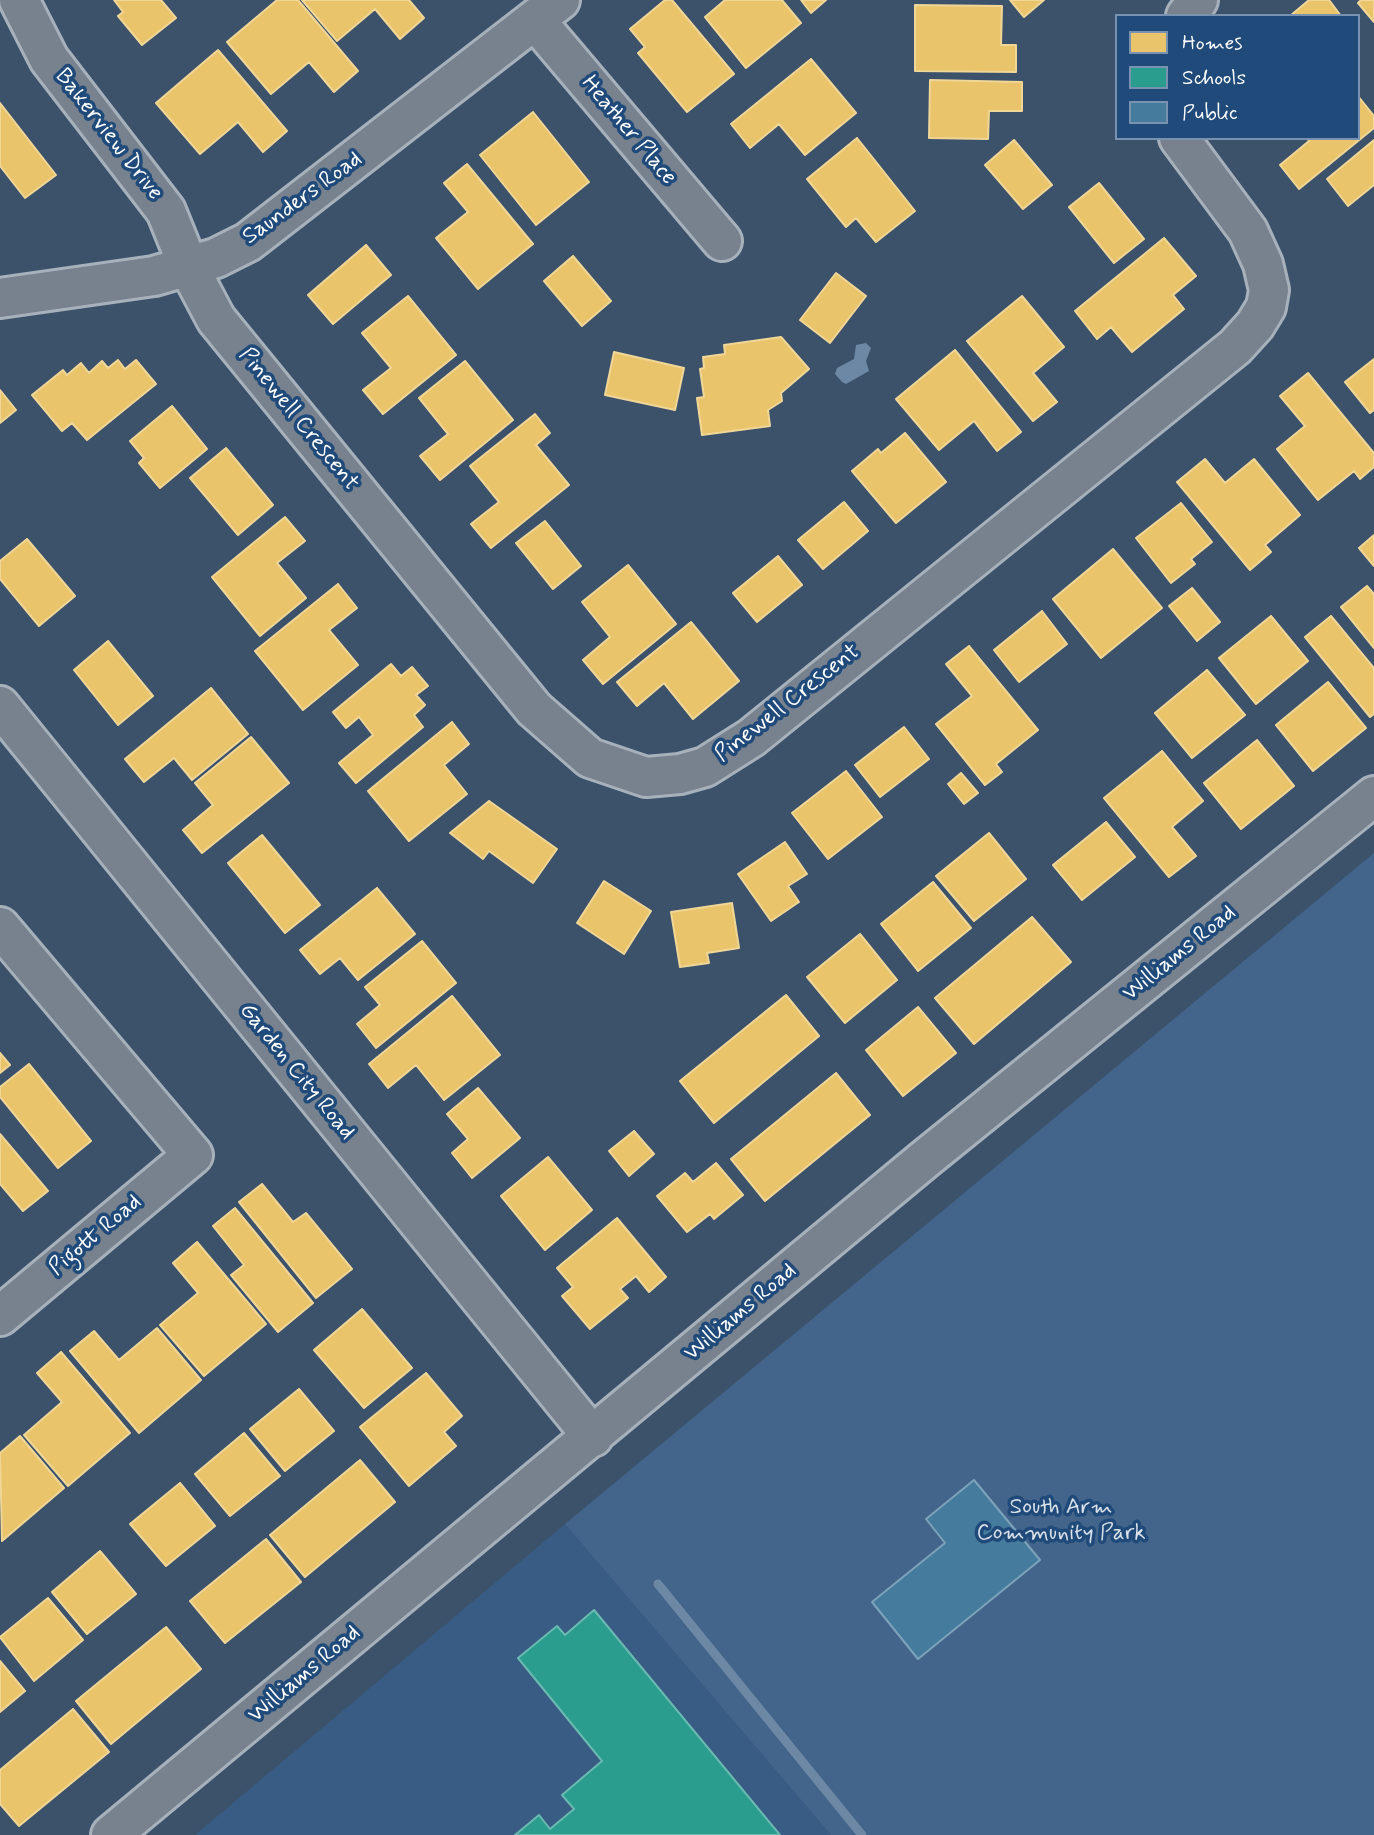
<!DOCTYPE html>
<style>
body{margin:0}
#map{position:relative;width:1374px;height:1835px;overflow:hidden;background:#3c526b;font-family:Mynerve,sans-serif}
canvas{display:block}
.legend{position:absolute;left:1115px;top:14px;width:245px;height:126px;box-sizing:border-box;background:#1f4a7a;border:2px solid #7992af;margin:0;padding:9px 12px;list-style:none;font-size:21px;color:#fff}
.legend li{display:flex;align-items:center;gap:14px;height:35px}
.legend b{width:35px;border:2px solid #7992af}
</style>
<div id="map">
<canvas width="1374" height="1835"></canvas>
<ul class="legend">
<li><b style="height:19px;background:#e9c46a"></b>Homes</li>
<li><b style="height:19px;background:#2a9d8f"></b>Schools</li>
<li><b style="height:19px;background:#457b9d"></b>Public</li>
</ul>
</div>
<script>
const ctx = document.querySelector('canvas').getContext('2d');
ctx.lineJoin = 'round';
function fill(path, color) { ctx.fillStyle = color; ctx.fill(path, 'evenodd'); }
const poly = rows => new Path2D(rows.map(r => 'M' + r).join(''));
function trace(path, color, width, dash) { ctx.strokeStyle = color; ctx.lineWidth = width; ctx.lineCap = dash ? 'butt' : 'round'; ctx.setLineDash(dash || []); ctx.stroke(path); }
function write(font, color, halo, rows, align = 'center') {
  ctx.font = font + ' Mynerve,sans-serif'; ctx.lineWidth = 7; ctx.setLineDash([]); ctx.textBaseline = 'middle'; ctx.strokeStyle = halo; ctx.fillStyle = color; for (const [text, x, y, turn = 0] of rows) {
    ctx.save(); ctx.translate(x, y); ctx.rotate((+turn || 0) * Math.PI / 180); ctx.textAlign = isNaN(turn) ? turn : align; if (halo) ctx.strokeText(text, 0, 0); ctx.fillText(text, 0, 0); ctx.restore();
  }
}
fill(poly([
 [565,1524,831,1835,195,1835]
]), '#385c84');
fill(poly([
 [1374,853,1374,1835,831,1835,565,1524]
]), '#43658b');
fill(poly([
 [866,343,871,348,866,361,869,371,846,384,842,382,835,374,837,368,854,359,856,345]
]), '#6c88a5');
const homes = poly([
 [114,0,161,0,176,18,142,45,118,16,123,12,114,0],
 [277,0,298,0,358,71,334,92,309,62,271,94,227,42,277,0],
 [302,0,409,0,424,18,400,39,375,9,337,41,302,0],
 [665,0,672,0,734,74,687,112,638,53,645,47,630,29,665,0],
 [725,0,782,0,801,23,746,68,705,17,725,0],
 [801,0,826,0,811,13,801,0],
 [1010,0,1044,0,1024,17,1010,0],
 [1309,0,1329,0,1341,16,1290,16,1309,0],
 [1361,0,1374,0,1374,22,1358,3,1361,0],
 [915,5,1002,6,1001,45,1016,45,1016,72,915,71,915,5],
 [218,50,287,131,263,152,238,122,200,154,156,103,218,50],
 [811,59,856,113,805,155,779,124,750,148,731,124,811,59],
 [930,80,1022,82,1022,111,989,111,988,139,929,138,930,80],
 [1358,96,1374,116,1374,128,1299,189,1280,165,1309,141,1307,138,1358,138,1358,96],
 [0,103,56,175,25,198,0,166,0,103],
 [533,112,589,182,536,225,480,155,533,112],
 [857,138,915,211,876,242,856,218,846,227,807,179,857,138],
 [1014,140,1052,185,1023,209,985,165,1014,140],
 [1374,140,1374,185,1348,206,1327,179,1374,140],
 [467,164,533,244,478,289,436,238,468,212,444,183,467,164],
 [1099,183,1144,239,1114,263,1069,207,1099,183],
 [1164,238,1196,276,1173,295,1184,309,1132,352,1111,327,1097,339,1075,311,1164,238],
 [366,245,391,275,333,324,308,295,366,245],
 [573,256,611,301,582,326,544,281,573,256],
 [836,273,866,296,830,343,800,320,836,273],
 [408,296,456,355,383,414,363,390,391,368,362,333,408,296],
 [1022,296,1064,347,1033,373,1057,402,1033,421,967,341,1022,296],
 [781,337,809,369,781,393,782,401,768,410,770,426,702,435,697,398,704,397,700,369,704,368,703,357,725,354,724,345,781,337],
 [955,350,1021,432,997,451,974,421,939,450,896,399,955,350],
 [614,352,684,368,675,410,605,395,614,352],
 [1374,359,1374,410,1370,413,1345,382,1374,359],
 [118,360,125,369,136,360,156,384,87,440,72,423,62,431,32,395,63,370,67,375,81,363,89,373,102,361,108,368,118,360],
 [465,361,513,420,440,480,420,456,448,434,419,398,465,361],
 [1308,373,1374,453,1374,467,1360,479,1354,471,1318,500,1277,449,1305,426,1280,396,1308,373],
 [0,390,16,410,0,423,0,390],
 [172,406,207,449,160,488,139,463,144,458,130,441,172,406],
 [535,414,550,433,536,445,569,485,491,548,471,524,499,502,470,466,535,414],
 [905,433,946,482,896,523,852,471,878,449,881,453,905,433],
 [226,448,273,505,238,535,190,478,226,448],
 [1205,459,1225,483,1254,459,1300,515,1265,545,1271,552,1250,570,1177,482,1205,459],
 [844,502,868,531,823,569,798,540,844,502],
 [1181,503,1212,542,1191,559,1195,564,1171,583,1136,538,1181,503],
 [285,517,305,541,277,563,306,598,260,636,212,577,285,517],
 [545,521,581,566,553,589,516,543,545,521],
 [1374,535,1374,566,1359,548,1374,535],
 [27,539,75,596,39,626,0,579,0,561,27,539],
 [1113,549,1162,608,1101,658,1053,599,1113,549],
 [778,556,802,585,757,622,733,593,778,556],
 [628,565,676,624,603,684,583,660,610,637,582,602,628,565],
 [338,584,357,608,329,630,358,665,303,710,255,651,338,584],
 [1367,586,1374,594,1374,648,1341,607,1367,586],
 [1192,588,1220,622,1197,641,1169,606,1192,588],
 [1042,611,1067,644,1019,682,994,650,1042,611],
 [1271,616,1308,661,1256,704,1219,658,1271,616],
 [1331,616,1374,668,1374,714,1370,717,1305,637,1331,616],
 [691,622,739,681,693,719,664,683,637,706,617,682,691,622],
 [108,641,153,696,118,725,74,670,108,641],
 [969,646,1038,730,996,764,1002,772,985,785,936,724,972,696,946,664,969,646],
 [391,664,401,676,412,667,428,686,416,695,425,705,414,715,423,727,356,783,339,763,373,735,359,717,346,728,333,712,391,664],
 [1207,670,1245,715,1192,758,1155,713,1207,670],
 [1328,682,1366,728,1313,771,1276,725,1328,682],
 [211,688,248,734,192,780,174,758,144,782,125,759,211,688],
 [452,722,469,744,444,765,467,794,409,841,368,791,452,722],
 [904,727,929,759,880,797,855,765,904,727],
 [251,737,289,783,202,853,183,830,213,805,195,783,251,737],
 [1257,740,1294,786,1241,829,1204,783,1257,740],
 [1162,751,1203,801,1172,827,1196,856,1169,877,1104,798,1162,751],
 [846,771,882,817,828,859,792,813,846,771],
 [961,773,978,793,964,804,948,784,961,773],
 [489,801,557,849,533,883,489,851,483,859,450,833,489,801],
 [1106,822,1135,857,1082,900,1053,865,1106,822],
 [989,833,1026,879,974,921,936,876,989,833],
 [262,835,320,905,285,933,228,863,262,835],
 [785,842,807,874,788,886,799,902,771,921,738,874,785,842],
 [604,881,651,911,624,954,577,923,604,881],
 [933,882,971,928,918,971,881,924,933,882],
 [377,888,415,934,358,980,340,958,320,974,300,950,377,888],
 [732,903,739,948,707,953,709,963,680,967,671,912,732,903],
 [1032,917,1071,962,974,1044,935,998,1032,917],
 [860,934,897,980,845,1023,807,977,860,934],
 [422,941,456,983,376,1048,357,1024,380,1005,365,987,422,941],
 [786,995,819,1036,714,1123,680,1081,786,995],
 [452,996,500,1055,444,1100,416,1065,388,1088,369,1064,452,996],
 [918,1007,956,1053,903,1096,866,1050,918,1007],
 [0,1053,10,1065,0,1073,0,1053],
 [29,1064,91,1141,58,1168,0,1097,0,1087,29,1064],
 [836,1073,870,1115,765,1201,731,1159,836,1073],
 [478,1088,520,1138,472,1178,452,1153,468,1139,447,1114,478,1088],
 [634,1131,654,1154,629,1176,609,1151,634,1131],
 [0,1134,48,1191,23,1211,0,1184,0,1134],
 [548,1157,592,1210,545,1250,501,1196,548,1157],
 [716,1163,743,1195,714,1219,710,1214,687,1232,657,1196,685,1173,693,1182,716,1163],
 [262,1184,293,1222,306,1213,352,1269,316,1298,239,1202,262,1184],
 [235,1208,313,1303,278,1332,231,1275,244,1265,213,1226,235,1208],
 [617,1218,666,1277,649,1292,636,1276,620,1289,628,1298,590,1329,562,1296,573,1287,557,1268,617,1218],
 [197,1242,266,1324,204,1376,160,1325,198,1293,173,1263,197,1242],
 [362,1309,412,1368,364,1408,314,1350,362,1309],
 [157,1328,201,1380,139,1433,70,1351,94,1331,119,1360,157,1328],
 [61,1352,130,1433,68,1486,24,1435,62,1402,37,1373,61,1352],
 [426,1373,462,1416,444,1432,456,1446,409,1486,360,1427,426,1373],
 [299,1389,334,1431,285,1471,250,1429,299,1389],
 [244,1433,280,1476,230,1516,195,1474,244,1433],
 [20,1436,64,1488,2,1541,0,1453,20,1436],
 [360,1460,395,1502,305,1577,270,1535,360,1460],
 [180,1483,215,1526,166,1566,130,1524,180,1483],
 [266,1539,301,1582,225,1643,190,1601,266,1539],
 [100,1551,136,1594,87,1634,52,1592,100,1551],
 [48,1598,83,1640,34,1681,0,1637,48,1598],
 [166,1627,201,1669,111,1744,76,1701,166,1627],
 [0,1661,25,1691,0,1712,0,1661],
 [73,1709,109,1752,19,1826,0,1804,0,1770,73,1709]
]);
fill(homes, '#e9c46a');
trace(homes, '#f0d697', 2);
const schools = poly([
 [594,1610,780,1835,515,1835,539,1815,550,1829,574,1809,562,1795,602,1761,518,1658,557,1626,565,1635,594,1610]
]);
fill(schools, '#2a9d8f');
trace(schools, '#6abab1', 2);
const public = poly([
 [974,1480,1040,1560,918,1659,872,1602,945,1543,926,1519,974,1480]
]);
fill(public, '#457b9d');
trace(public, '#7da3ba', 2);
trace(poly([
 [658,1584,862,1835]
]), '#6c88a5', 9);
const minor = poly([
 [19,0,49,59,166,211,189,268,216,319,534,709,590,758,646,777,680,774,705,767,751,738,1235,347,1255,325,1266,307,1269,290,1263,264,1248,231,1179,138],
 [1186,16,1198,0],
 [535,20,722,241],
 [0,298,154,276,216,258,248,242,560,0],
 [0,706,593,1437],
 [0,927,193,1155,0,1316],
 [111,1835,925,1159,1374,796]
]);
trace(minor, '#a7b1bc', 44);
trace(minor, '#77828e', 38);
write('23px', '#fff', '#1f4a7a', [
 ["Heather Place",628,131,50],
 ["Bakerview Drive",108,135,52],
 ["Saunders Road",303,199,-36],
 ["Pinewell Crescent",298,420,51],
 ["Pinewell Crescent",788,704,-38],
 ["Williams Road",1180,954,-39],
 ["Garden City Road",296,1072,51],
 ["Pigott Road",96,1236,-40],
 ["Williams Road",741,1313,-40],
 ["Williams Road",305,1675,-40]
]);
write('23px', '#dae1e9', '#1f4a7a', [
 ["South Arm",1061,1508],
 ["Community Park",1061,1534]
]);
</script>
